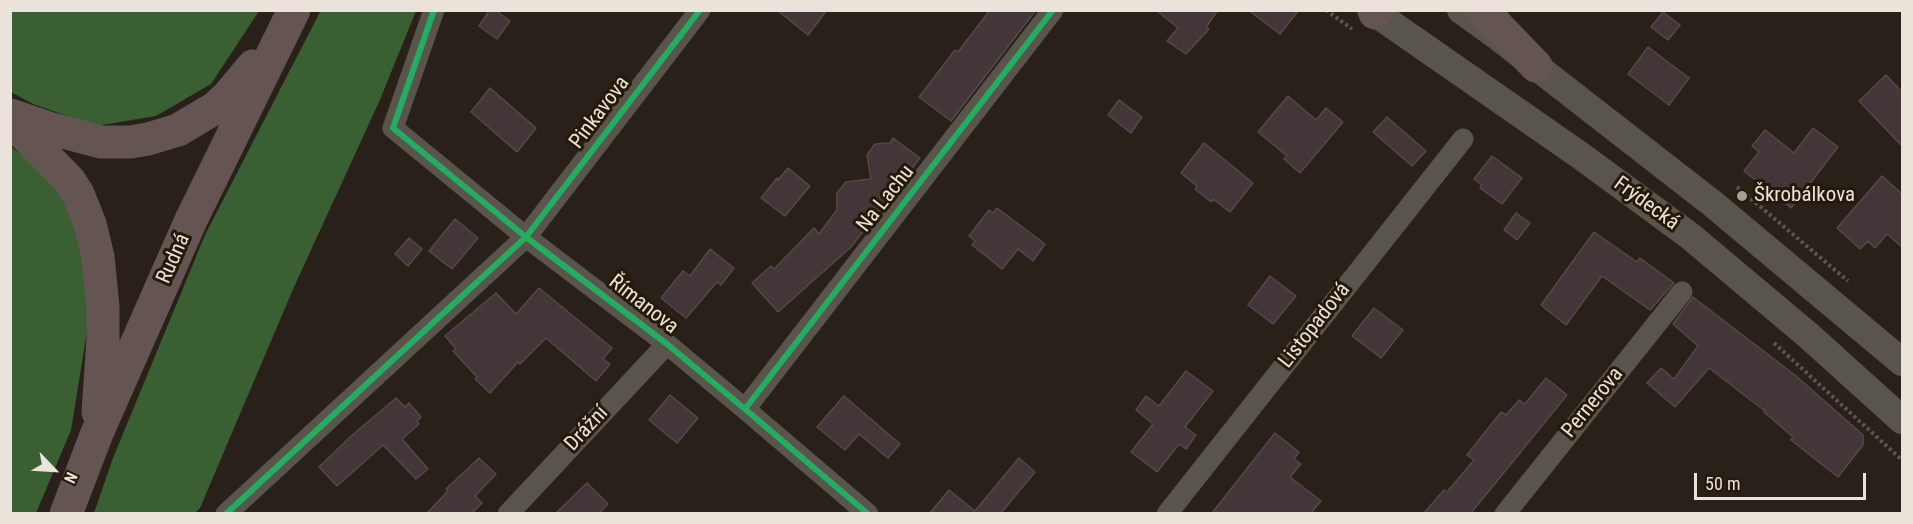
<!DOCTYPE html>
<meta charset="utf-8">
<style>
body{margin:0}
#map{position:relative;width:1913px;height:524px;overflow:hidden;background:#292119;font-family:"Roboto Condensed",sans-serif}
canvas{display:block}
.frame{position:absolute;inset:0;border:12px solid #ebe3d9;pointer-events:none}
.north{position:absolute;left:24px;top:440px;width:60px;height:60px;-webkit-text-stroke:4px #25190a;paint-order:stroke;rotate:115deg;font-size:16px;font-weight:700;line-height:24px;text-align:center;color:#ebe3d9}
.north::after{content:'';display:block;margin:auto;width:21px;height:27px;background:#ebe3d9;clip-path:polygon(50% 0,100% 100%,50% 72%,0 100%)}
.scale{position:absolute;left:1694px;top:473px;width:172px;height:27px;box-sizing:border-box;border:3px solid #ebe3d9;border-top:0;padding-left:8px;font-size:18px;line-height:21px;white-space:nowrap;color:#ebe3d9;-webkit-text-stroke:4px #25190a;paint-order:stroke}
</style>
<div id="map">
<canvas width="1913" height="524"></canvas>
<div class="frame"></div>
<div class="north">N</div>
<div class="scale">50 m</div>
</div>
<script>
const ctx = document.querySelector('canvas').getContext('2d');
ctx.lineJoin = 'round';
function fill(path, color) { ctx.fillStyle = color; ctx.fill(path, 'evenodd'); }
const poly = rows => new Path2D(rows.map(r => 'M' + r).join(''));
function trace(path, color, width, dash) { ctx.strokeStyle = color; ctx.lineWidth = width; ctx.lineCap = dash ? 'butt' : 'round'; ctx.setLineDash(dash || []); ctx.stroke(path); }
function write(font, color, halo, rows, align = 'center') {
  ctx.font = font + ' "Roboto Condensed",sans-serif'; ctx.lineWidth = 6; ctx.setLineDash([]); ctx.textBaseline = 'middle'; ctx.strokeStyle = halo; ctx.fillStyle = color; for (const [text, x, y, turn = 0] of rows) {
    ctx.save(); ctx.translate(x, y); ctx.rotate((+turn || 0) * Math.PI / 180); ctx.textAlign = isNaN(turn) ? turn : align; if (halo) ctx.strokeText(text, 0, 0); ctx.fillText(text, 0, 0); ctx.restore();
  }
}
fill(poly([
 [321,10,416,11,379,102,294,287,200,508,195,513,94,513,113,458,205,235],
 [10,11,259,11,211,84,156,116,96,126,33,104,11,92],
 [10,146,56,181,78,234,90,313,71,430,36,513,11,513]
]), '#395f33');
const building = poly([
 [490,10,495,10,510,21,497,39,479,26,490,10],
 [777,10,827,10,808,35,777,10],
 [990,10,1036,10,951,121,919,97,955,50,958,52,990,10],
 [1156,10,1218,10,1206,27,1209,29,1186,54,1167,41,1178,28,1156,10],
 [1248,10,1299,10,1280,34,1248,10],
 [1663,12,1680,25,1668,40,1651,27,1663,12],
 [1648,47,1689,78,1669,105,1628,74,1648,47],
 [1886,75,1902,92,1902,146,1859,101,1886,75],
 [490,88,536,128,517,152,471,112,490,88],
 [1288,96,1316,120,1326,108,1343,122,1300,173,1284,159,1287,156,1258,132,1288,96],
 [1119,100,1142,117,1131,133,1108,115,1119,100],
 [1387,117,1426,151,1412,166,1373,132,1387,117],
 [1813,128,1838,147,1791,208,1744,171,1759,152,1752,146,1765,130,1794,153,1813,128],
 [893,138,920,158,851,247,778,312,752,283,771,266,774,269,814,228,819,234,837,210,837,193,846,182,871,179,867,155,875,144,890,143,893,138],
 [1204,143,1253,183,1230,212,1213,199,1211,202,1195,189,1197,186,1181,173,1204,143],
 [1492,156,1522,178,1502,204,1480,188,1482,185,1474,179,1492,156],
 [788,168,810,186,785,216,761,198,777,178,778,180,788,168],
 [1882,176,1902,194,1902,247,1887,234,1875,248,1868,241,1860,249,1837,228,1882,176],
 [997,208,1045,244,1033,261,1018,249,1002,269,972,245,975,241,969,236,989,210,993,213,997,208],
 [1516,213,1530,223,1517,240,1504,230,1516,213],
 [455,219,478,238,452,269,429,251,455,219],
 [1594,232,1637,262,1640,258,1674,283,1650,310,1602,276,1566,325,1541,305,1594,232],
 [409,238,422,249,408,266,395,254,409,238],
 [710,249,734,268,721,285,717,282,686,318,661,298,683,271,690,276,710,249],
 [1270,276,1296,296,1273,324,1248,305,1270,276],
 [539,288,612,348,603,359,610,364,596,381,546,338,520,364,518,362,490,393,475,379,477,377,453,351,456,349,445,336,496,293,516,314,539,288],
 [1693,297,1796,376,1863,435,1863,445,1838,477,1791,440,1793,437,1764,412,1765,411,1709,368,1675,407,1647,383,1661,368,1674,379,1698,346,1673,324,1693,297],
 [1374,308,1403,330,1381,358,1352,336,1374,308],
 [1186,371,1213,391,1185,427,1196,435,1186,449,1179,444,1157,472,1131,452,1153,424,1136,410,1146,396,1159,406,1186,371],
 [1546,378,1567,395,1471,513,1424,513,1444,490,1447,492,1474,460,1467,455,1501,412,1506,415,1519,400,1525,404,1546,378],
 [670,395,698,418,677,443,649,420,670,395],
 [844,396,900,444,888,458,859,434,845,450,817,427,844,396],
 [396,398,405,407,409,403,421,417,417,421,419,424,402,439,428,469,416,479,383,445,337,486,319,467,349,438,396,398],
 [1275,433,1299,452,1294,459,1301,464,1290,477,1321,501,1311,513,1212,513,1275,433],
 [479,458,496,474,475,496,482,503,472,513,427,513,448,491,446,489,479,458],
 [1019,458,1035,472,1001,513,930,513,949,490,975,511,1019,458],
 [587,483,608,504,599,513,556,513,587,483]
]);
fill(building, '#443638');
trace(building, '#514a48', 1.5);
trace(poly([
 [1326,10,1352,29],
 [1737,187,1848,281],
 [1774,343,1902,460]
]), '#5c5650', 4, [3, 3]);
trace(poly([
 [434,10,393,128,526,237,667,344,745,409,868,514],
 [745,409,1053,10],
 [226,514,526,237,700,10],
 [508,514,667,344],
 [1167,514,1463,139],
 [1505,514,1682,292]
]), '#59544c', 21);
trace(poly([
 [1371,10,1581,156,1690,236,1809,336,1902,420],
 [1461,10,1497,36,1713,204,1902,362]
]), '#59544c', 28);
trace(poly([
 [1482,10,1536,66],
 [1375,13,1377,10],
 [11,115,52,129,101,142,131,142,148,139,178,130,215,108,227,97,253,66],
 [10,120,69,180,78,194,90,224,98,257,103,307,103,339,98,412],
 [66,514,97,433,191,220,294,10]
]), '#645552', 33);
trace(poly([
 [434,10,393,128,526,237,667,344,745,409,868,514],
 [745,409,1053,10],
 [226,514,526,237,700,10]
]), '#26ab63', 6);
for (const [x, y, r, color] of [
 [1742,196,6,"#a79f96"]
]) { const dot = new Path2D(); dot.arc(x, y, r, 0, 2 * Math.PI); ctx.fillStyle = color; ctx.fill(dot); trace(dot, '#25190a', 2); }
write('21px', '#ebe3d9', '#25190a', [
 ["Pinkavova",600,113,-53],
 ["Na Lachu",886,199,-52],
 ["Frýdecká",1646,204,36],
 ["Rudná",174,259,-66],
 ["Římanova",643,305,38],
 ["Listopadová",1315,326,-52],
 ["Pernerova",1593,403,-51],
 ["Drážní",587,429,-47]
]);
write('21px', '#ebe3d9', '#25190a', [
 ["Škrobálkova",1754,196]
], 'left');
</script>
